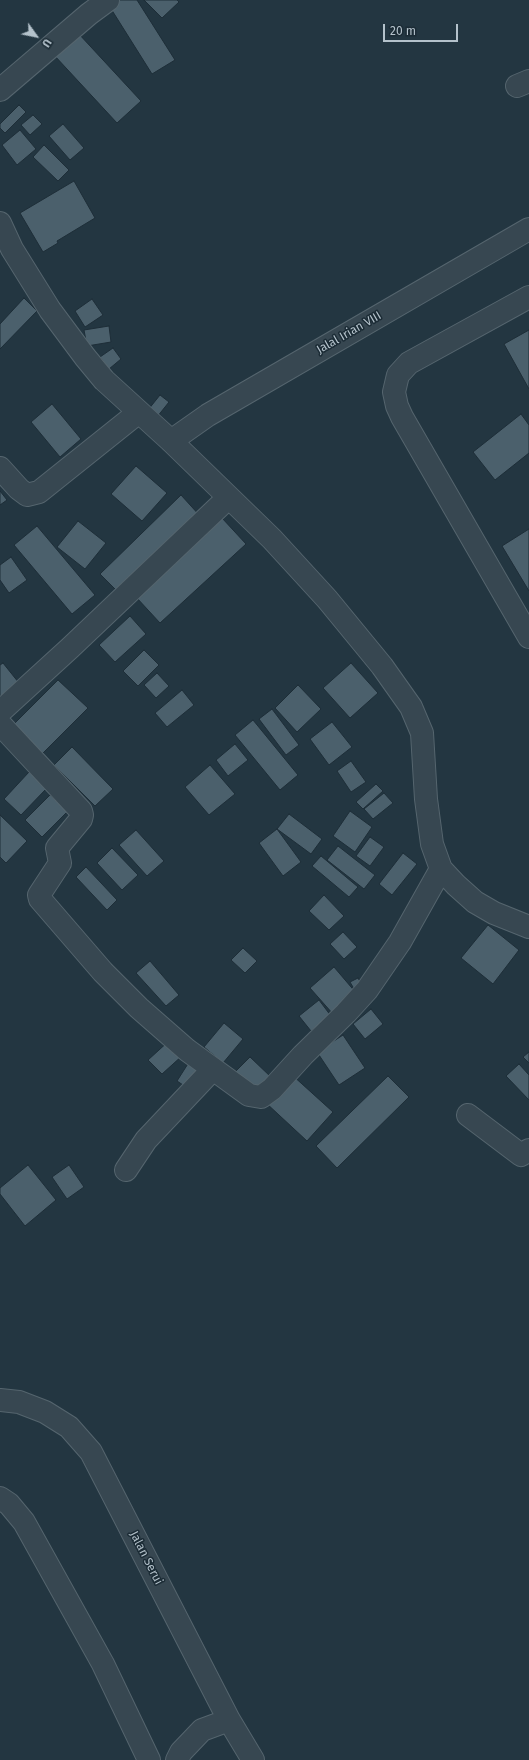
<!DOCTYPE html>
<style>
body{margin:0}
#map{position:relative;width:529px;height:1760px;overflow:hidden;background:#233641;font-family:"Fira Sans",sans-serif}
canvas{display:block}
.north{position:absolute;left:16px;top:16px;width:40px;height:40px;-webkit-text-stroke:3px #1c2c36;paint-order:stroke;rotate:123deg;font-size:11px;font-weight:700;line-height:16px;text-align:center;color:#b4c2cb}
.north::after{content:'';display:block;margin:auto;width:14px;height:18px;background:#b4c2cb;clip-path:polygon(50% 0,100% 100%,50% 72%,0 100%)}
.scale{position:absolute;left:383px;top:24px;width:75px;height:18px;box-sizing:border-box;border:2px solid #b4c2cb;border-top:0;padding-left:5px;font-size:12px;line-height:14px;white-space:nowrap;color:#b4c2cb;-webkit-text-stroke:3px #1c2c36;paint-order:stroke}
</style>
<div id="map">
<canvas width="529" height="1760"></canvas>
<div class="north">U</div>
<div class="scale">20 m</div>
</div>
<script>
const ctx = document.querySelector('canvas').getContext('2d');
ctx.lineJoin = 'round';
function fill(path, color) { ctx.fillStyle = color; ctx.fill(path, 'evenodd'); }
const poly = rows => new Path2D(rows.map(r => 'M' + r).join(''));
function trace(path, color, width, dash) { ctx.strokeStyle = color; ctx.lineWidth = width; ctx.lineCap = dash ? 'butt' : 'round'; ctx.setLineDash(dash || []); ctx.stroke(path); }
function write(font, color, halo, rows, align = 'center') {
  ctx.font = font + ' "Fira Sans",sans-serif'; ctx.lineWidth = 3; ctx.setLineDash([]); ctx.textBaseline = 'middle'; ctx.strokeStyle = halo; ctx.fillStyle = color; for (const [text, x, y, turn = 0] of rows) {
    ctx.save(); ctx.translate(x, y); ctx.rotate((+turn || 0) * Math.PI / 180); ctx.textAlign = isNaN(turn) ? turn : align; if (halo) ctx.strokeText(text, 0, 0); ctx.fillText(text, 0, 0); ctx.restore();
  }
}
const building = poly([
 [114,0,137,0,175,60,152,74,108,4,114,0],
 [144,0,177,0,179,2,162,18,144,0],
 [78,33,141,101,117,123,54,55,78,33],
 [19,105,26,112,5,133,0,128,0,124,19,105],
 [33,115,42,124,30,135,21,125,33,115],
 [63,124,84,148,70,160,49,136,63,124],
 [20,130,36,149,17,165,2,145,20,130],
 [44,145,69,170,58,181,33,157,44,145],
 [74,181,95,218,57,241,58,243,43,252,20,213,74,181],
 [24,298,37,311,0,349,0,324,24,298],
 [92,299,103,315,85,327,75,311,92,299],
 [109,326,111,342,87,346,84,330,109,326],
 [529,330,529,389,504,344,529,330],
 [113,348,121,359,109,369,100,357,113,348],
 [160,395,169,402,157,417,148,410,160,395],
 [52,404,81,439,60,457,31,422,52,404],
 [521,414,529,425,529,453,495,480,473,452,521,414],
 [136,466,167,493,142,521,111,494,136,466],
 [0,491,7,500,0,505,0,491],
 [181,495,201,517,121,595,100,574,181,495],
 [222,518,246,544,160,623,136,597,222,518],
 [78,521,106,543,85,569,57,547,78,521],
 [37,526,95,595,72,614,14,545,37,526],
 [529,529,529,591,502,546,529,529],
 [11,557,27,580,9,593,0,580,0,565,11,557],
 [130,616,146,634,115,662,99,645,130,616],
 [144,650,159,665,138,686,123,671,144,650],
 [3,663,23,688,5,702,0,695,0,665,3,663],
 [351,663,378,693,350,718,323,688,351,663],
 [157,673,169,686,156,698,144,685,157,673],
 [58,680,88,708,40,756,11,727,58,680],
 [298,685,321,709,297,732,275,708,298,685],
 [182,690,194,705,167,727,155,713,182,690],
 [272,709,299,745,286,755,259,719,272,709],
 [253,720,298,775,280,790,235,735,253,720],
 [332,722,352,747,329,765,310,739,332,722],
 [235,744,248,760,228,776,216,760,235,744],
 [72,747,113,789,95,806,54,765,72,747],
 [351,761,366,782,351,792,337,771,351,761],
 [210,765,235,794,209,815,185,787,210,765],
 [29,772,46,789,21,815,4,799,29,772],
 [376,784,383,791,363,809,356,802,376,784],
 [384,793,393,803,373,819,364,809,384,793],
 [50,795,67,812,42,837,25,820,50,795],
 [350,811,372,827,355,852,333,836,350,811],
 [289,814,322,839,311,854,277,829,289,814],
 [0,815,27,841,6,863,0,857,0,815],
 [277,829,301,862,283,876,259,843,277,829],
 [136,830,164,861,147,876,119,845,136,830],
 [370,837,384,847,370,866,356,856,370,837],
 [338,846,375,875,364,889,327,860,338,846],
 [112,848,138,875,122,890,97,863,112,848],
 [403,853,417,864,392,895,379,884,403,853],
 [321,856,358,887,349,897,312,866,321,856],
 [86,867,117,900,107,910,76,877,86,867],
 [324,895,344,916,329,930,309,911,324,895],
 [488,925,519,950,493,984,461,958,488,925],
 [343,932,357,947,344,959,330,944,343,932],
 [243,948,257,961,245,973,231,960,243,948],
 [150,961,179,995,166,1006,136,973,150,961],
 [334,967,357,994,333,1014,310,988,334,967],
 [358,978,365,990,357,994,350,982,358,978],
 [319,1000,331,1016,311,1031,299,1016,319,1000],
 [371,1009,383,1024,365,1039,353,1024,371,1009],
 [224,1023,243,1039,223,1063,204,1047,224,1023],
 [343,1035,365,1068,339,1085,317,1052,343,1035],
 [170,1040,183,1055,162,1074,148,1060,170,1040],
 [529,1052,529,1063,523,1057,529,1052],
 [250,1057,272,1078,256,1094,234,1073,250,1057],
 [191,1059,204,1068,189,1089,177,1081,191,1059],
 [519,1064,529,1075,529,1100,506,1076,519,1064],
 [291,1074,333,1112,307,1141,265,1102,291,1074],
 [388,1076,409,1097,337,1168,316,1146,388,1076],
 [28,1165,56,1200,25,1226,0,1194,0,1188,28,1165],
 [69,1165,84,1187,67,1199,52,1177,69,1165]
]);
fill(building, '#4b606c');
trace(building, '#1e2e38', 1);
const minor = poly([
 [517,86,529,81],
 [0,90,89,14,108,0],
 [0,223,12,249,50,310,85,357,104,380,171,441,272,539,327,599,382,666,411,707,422,733,426,799,432,844,441,869,456,885,475,902,494,913,529,927],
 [529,297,409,363,398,375,394,392,397,406,402,417,529,637],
 [171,441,208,415,529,229],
 [0,468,19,489,27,495,39,492,139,412],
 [0,712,70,648,228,498],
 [0,724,81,811,82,815,81,819,57,848,60,863,39,895,40,899,103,972,139,1008,187,1050,249,1095,261,1097,272,1089,303,1055,346,1013,367,990,400,942,441,869],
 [468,1115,521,1155,529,1150],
 [126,1170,146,1140,213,1069],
 [0,1400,19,1402,45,1412,69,1427,91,1452,229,1720,253,1760],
 [0,1498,9,1504,24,1522,103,1664,149,1760],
 [177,1760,181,1752,202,1730,229,1720]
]);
trace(minor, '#55656e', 24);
trace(minor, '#374751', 22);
write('12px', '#b4c2cb', '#1c2c36', [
 ["Jalal Irian VIII",349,333,-30],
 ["Jalan Serui",146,1558,63]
]);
</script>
